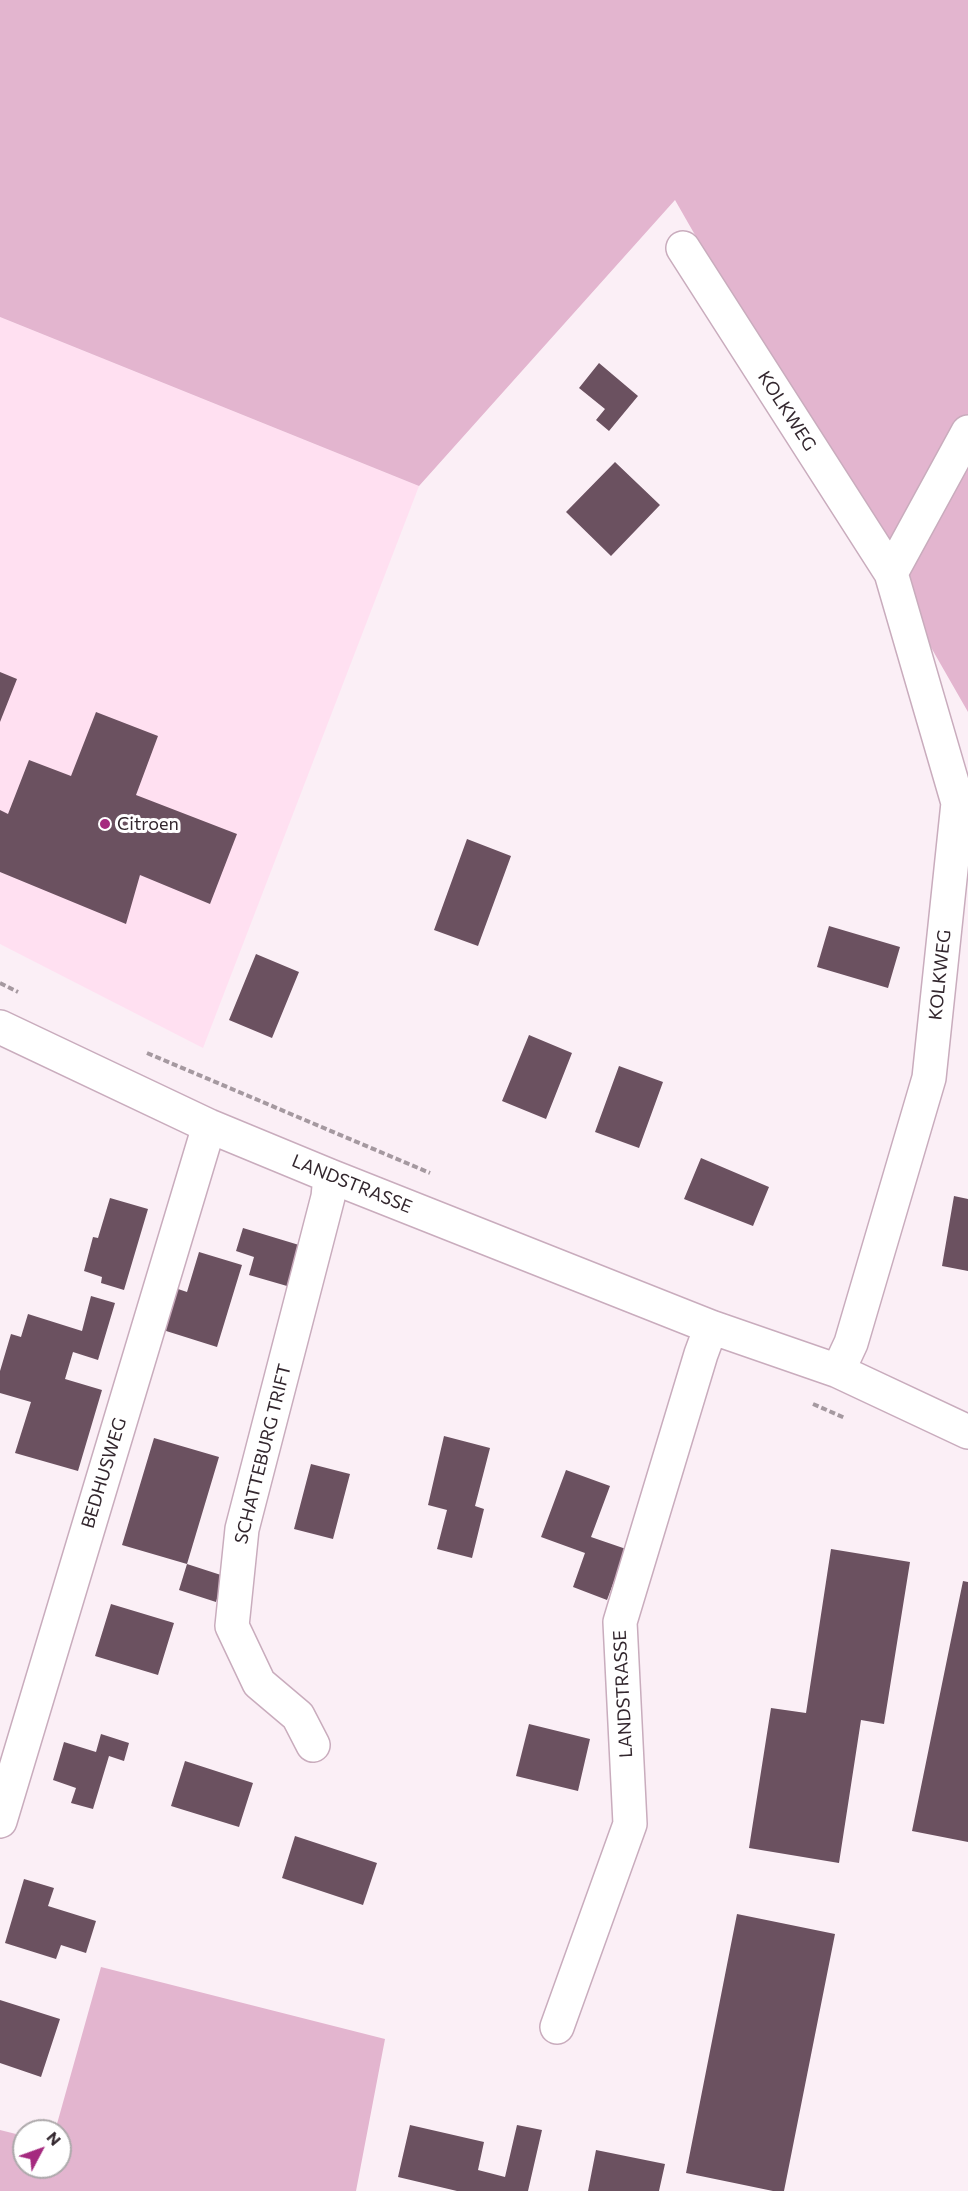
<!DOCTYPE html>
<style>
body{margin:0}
#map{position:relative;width:968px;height:2191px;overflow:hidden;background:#fbeff6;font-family:Commissioner,sans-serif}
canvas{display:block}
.north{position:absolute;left:12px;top:2119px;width:60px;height:60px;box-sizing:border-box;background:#fff;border:2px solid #ada9ab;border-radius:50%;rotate:49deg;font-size:16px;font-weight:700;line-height:24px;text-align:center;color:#33272e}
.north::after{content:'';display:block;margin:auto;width:21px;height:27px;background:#a52a7f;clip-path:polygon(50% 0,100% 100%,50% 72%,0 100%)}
</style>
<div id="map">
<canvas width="968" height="2191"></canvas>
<div class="north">N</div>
</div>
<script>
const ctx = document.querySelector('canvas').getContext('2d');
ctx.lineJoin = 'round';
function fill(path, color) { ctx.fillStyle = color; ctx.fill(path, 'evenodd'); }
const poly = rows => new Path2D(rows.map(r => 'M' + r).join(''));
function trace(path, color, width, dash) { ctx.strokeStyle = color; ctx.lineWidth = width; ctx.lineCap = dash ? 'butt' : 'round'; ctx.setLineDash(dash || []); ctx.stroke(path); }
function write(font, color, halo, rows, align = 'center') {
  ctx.font = font + ' Commissioner,sans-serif'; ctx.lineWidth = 6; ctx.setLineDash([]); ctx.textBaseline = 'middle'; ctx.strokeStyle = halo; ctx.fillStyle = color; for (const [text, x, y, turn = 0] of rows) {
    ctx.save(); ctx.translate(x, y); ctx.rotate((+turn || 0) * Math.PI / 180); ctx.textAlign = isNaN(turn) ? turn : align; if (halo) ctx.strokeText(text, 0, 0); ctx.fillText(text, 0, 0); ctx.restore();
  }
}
fill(poly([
 [0,317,419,486,203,1048,0,944]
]), '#ffe0f1');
fill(poly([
 [0,0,968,0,968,712,675,200,419,486,0,317],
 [101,1967,385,2039,356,2191,0,2191,0,2130,24,2136,24,2167,60,2167,60,2131,55,2131]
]), '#e3b5cf');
fill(poly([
 [599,363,638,396,609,431,596,420,605,409,579,388],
 [615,462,660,505,611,556,566,512],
 [0,672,17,679,0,722],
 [96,712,158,736,136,795,237,834,210,904,140,875,126,924,0,872,0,810,8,814,29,760,71,776],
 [467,839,511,856,478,946,434,930],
 [829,926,900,947,888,988,817,967],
 [256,954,299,972,272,1038,229,1020],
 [529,1035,572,1053,546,1119,502,1101],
 [619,1066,663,1082,639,1148,595,1132],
 [701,1158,769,1187,753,1226,684,1199],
 [954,1196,968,1199,968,1271,942,1266],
 [110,1198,148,1209,124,1290,101,1283,102,1277,84,1271,93,1237,98,1238],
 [243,1228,299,1245,287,1286,249,1275,254,1257,236,1251],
 [199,1252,242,1265,217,1347,163,1330,175,1288,187,1292],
 [91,1296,115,1303,98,1360,73,1352,65,1379,102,1390,78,1471,15,1453,31,1402,0,1393,0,1371,11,1334,21,1337,28,1314,82,1331],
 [444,1436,490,1448,475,1506,484,1509,472,1558,437,1549,447,1510,428,1505],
 [154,1438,219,1457,187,1564,122,1545],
 [311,1464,350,1474,333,1539,294,1529],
 [566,1470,610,1486,591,1537,626,1549,607,1600,573,1587,585,1553,541,1537],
 [831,1549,910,1562,884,1724,861,1720,839,1863,749,1848,771,1708,806,1713],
 [187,1564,224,1576,216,1602,179,1590],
 [963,1581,968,1582,968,1842,912,1831],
 [111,1604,174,1623,158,1675,95,1656],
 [529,1724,590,1739,578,1791,516,1776],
 [101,1734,129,1743,124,1761,109,1756,93,1809,71,1803,76,1788,53,1780,64,1742,96,1752],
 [185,1761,253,1783,239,1827,171,1806],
 [295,1836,377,1863,363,1905,282,1878],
 [24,1879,54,1888,48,1906,96,1921,86,1953,61,1945,56,1959,5,1943],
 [737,1914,835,1934,784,2191,773,2191,686,2173],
 [0,2000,60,2019,41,2077,0,2063],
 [410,2125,484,2142,478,2170,505,2177,517,2125,542,2130,528,2191,457,2191,398,2177],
 [596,2150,665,2164,659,2191,588,2191]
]), '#6b5160');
const minor = poly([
 [683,248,891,573,958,803,929,1078,851,1343,838,1371],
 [891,573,968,432],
 [0,1027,209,1126,330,1176,711,1327,838,1371,968,1432],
 [313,1745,298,1716,259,1683,232,1626,242,1529,328,1197,330,1176],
 [0,1821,209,1126],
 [557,2027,630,1824,620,1622,701,1354,711,1327]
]);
trace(minor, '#c9acbd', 36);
trace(poly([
 [0,983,18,992],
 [147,1053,430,1173],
 [813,1404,845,1418]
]), '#a599a0', 4, [6, 3]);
trace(minor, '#fff', 33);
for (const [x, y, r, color] of [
 [105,824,6,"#a52a7f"]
]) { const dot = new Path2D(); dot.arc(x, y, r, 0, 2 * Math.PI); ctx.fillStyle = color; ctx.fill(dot); trace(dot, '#fff', 2); }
write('18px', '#33272e', '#fff', [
 ["KOLKWEG",787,411,57],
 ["KOLKWEG",940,975,-84],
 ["LANDSTRASSE",352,1184,22],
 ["SCHATTEBURG TRIFT",263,1454,-76],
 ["BEDHUSWEG",104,1473,-73],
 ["LANDSTRASSE",623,1694,-93]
]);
write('18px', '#33272e', '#fff', [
 ["Citroen",117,824]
], 'left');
</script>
